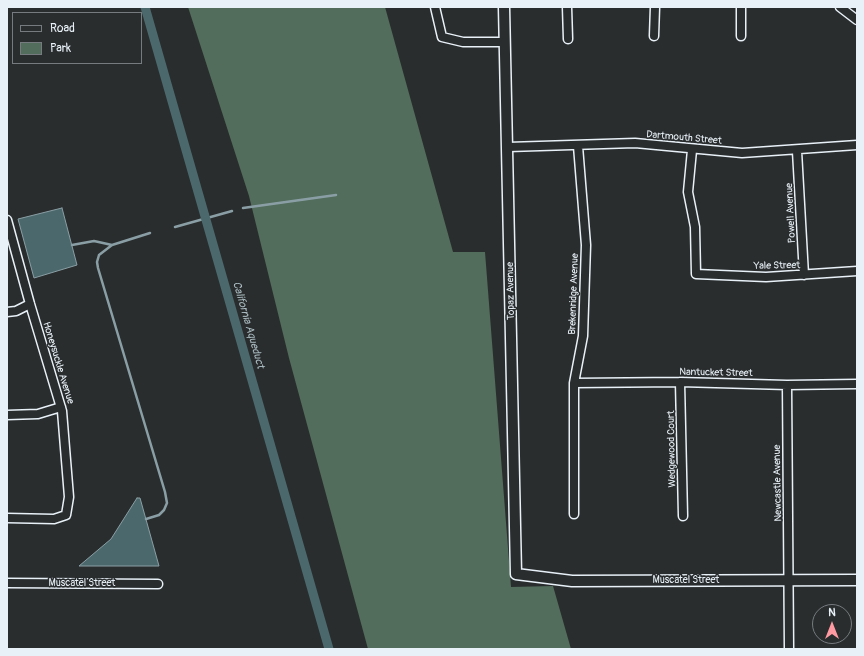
<!DOCTYPE html>
<style>
body{margin:0}
#map{position:relative;width:864px;height:656px;overflow:hidden;background:#2a2d2e;font-family:Pangolin,sans-serif}
canvas{display:block}
.frame{position:absolute;inset:0;border:8px solid #e8f1f8;pointer-events:none}
.legend{position:absolute;left:12px;top:12px;width:130px;height:52px;box-sizing:border-box;background:#2a2d2e;border:1px solid #767b7f;margin:0;padding:5px 7px;list-style:none;font-size:12px;color:#e8f1f8}
.legend li{display:flex;align-items:center;gap:8px;height:20px}
.legend b{width:20px;border:1px solid #767b7f}
.north{position:absolute;left:812px;top:604px;width:40px;height:40px;box-sizing:border-box;background:#2a2d2e;border:1px solid #767b7f;border-radius:50%;rotate:0deg;font-size:11px;font-weight:700;line-height:16px;text-align:center;color:#e8f1f8}
.north::after{content:'';display:block;margin:auto;width:14px;height:18px;background:#ff9aa2;clip-path:polygon(50% 0,100% 100%,50% 72%,0 100%)}
</style>
<div id="map">
<canvas width="864" height="656"></canvas>
<div class="frame"></div>
<ul class="legend">
<li><b style="height:5px;background:#2a2d2e"></b>Road</li>
<li><b style="height:11px;background:#526d5c"></b>Park</li>
</ul>
<div class="north">N</div>
</div>
<script>
const ctx = document.querySelector('canvas').getContext('2d');
ctx.lineJoin = 'round';
function fill(path, color) { ctx.fillStyle = color; ctx.fill(path, 'evenodd'); }
const poly = rows => new Path2D(rows.map(r => 'M' + r).join(''));
function trace(path, color, width, dash) { ctx.strokeStyle = color; ctx.lineWidth = width; ctx.lineCap = dash ? 'butt' : 'round'; ctx.setLineDash(dash || []); ctx.stroke(path); }
function write(font, color, halo, rows, align = 'center') {
  ctx.font = font + ' Pangolin,sans-serif'; ctx.lineWidth = 3; ctx.setLineDash([]); ctx.textBaseline = 'middle'; ctx.strokeStyle = halo; ctx.fillStyle = color; for (const [text, x, y, turn = 0] of rows) {
    ctx.save(); ctx.translate(x, y); ctx.rotate((+turn || 0) * Math.PI / 180); ctx.textAlign = isNaN(turn) ? turn : align; if (halo) ctx.strokeText(text, 0, 0); ctx.fillText(text, 0, 0); ctx.restore();
  }
}
fill(poly([
 [188,7,385,7,453,252,485,252,511,587,553,586,571,649,368,649,289,358,249,196]
]), '#526d5c');
const water = poly([
 [62,208,77,265,34,278,18,219,62,208],
 [137,498,140,498,159,566,79,566,111,539,137,498]
]);
fill(water, '#4b696d');
trace(water, '#8a9fa5', 1);
trace(poly([
 [243,208,336,195],
 [175,227,232,211],
 [72,245,94,241,112,245],
 [146,519,159,515,164,510,167,503,165,492,98,268,97,262,99,255,112,245,150,233]
]), '#8a9fa5', 2.5);
trace(poly([
 [145,7,329,649]
]), '#4b696d', 9);
const minor = poly([
 [435,7,442,37,463,42,505,42],
 [567,7,568,39],
 [741,7,741,36],
 [840,7,857,20],
 [654,36,655,7],
 [508,147,635,143,742,153,857,145],
 [692,150,688,192,695,227,696,274,766,277,857,271],
 [797,151,804,275],
 [7,220,30,304,62,411,69,497,66,515,54,519,7,518],
 [7,312,16,311,30,304],
 [680,382,683,516],
 [574,383,680,382,787,385,857,384],
 [787,385,789,649],
 [7,415,38,414,61,407],
 [574,514,574,383,583,336,586,245,578,146],
 [7,583,158,584]
]);
const tertiary = poly([
 [504,7,516,574,572,581,857,580]
]);
trace(minor, '#e8f1f8', 11);
trace(tertiary, '#e8f1f8', 13);
trace(minor, '#2a2d2e', 8);
trace(tertiary, '#2a2d2e', 10);
write('10px', '#e8f1f8', '#2a2d2e', [
 ["Dartmouth Street",684,138,5],
 ["Powell Avenue",791,213,-93],
 ["Yale Street",777,266,-1],
 ["Topaz Avenue",511,291,-91],
 ["Brekenridge Avenue",574,294,-88],
 ["Honeysuckle Avenue",58,363,73],
 ["Nantucket Street",716,373,1],
 ["Wedgewood Court",672,449,-91],
 ["Newcastle Avenue",778,483,-91],
 ["Muscatel Street",686,580],
 ["Muscatel Street",82,583]
]);
write('italic 11px', '#a9bbc0', '#2a2d2e', [
 ["California Aqueduct",248,325,74]
]);
</script>
